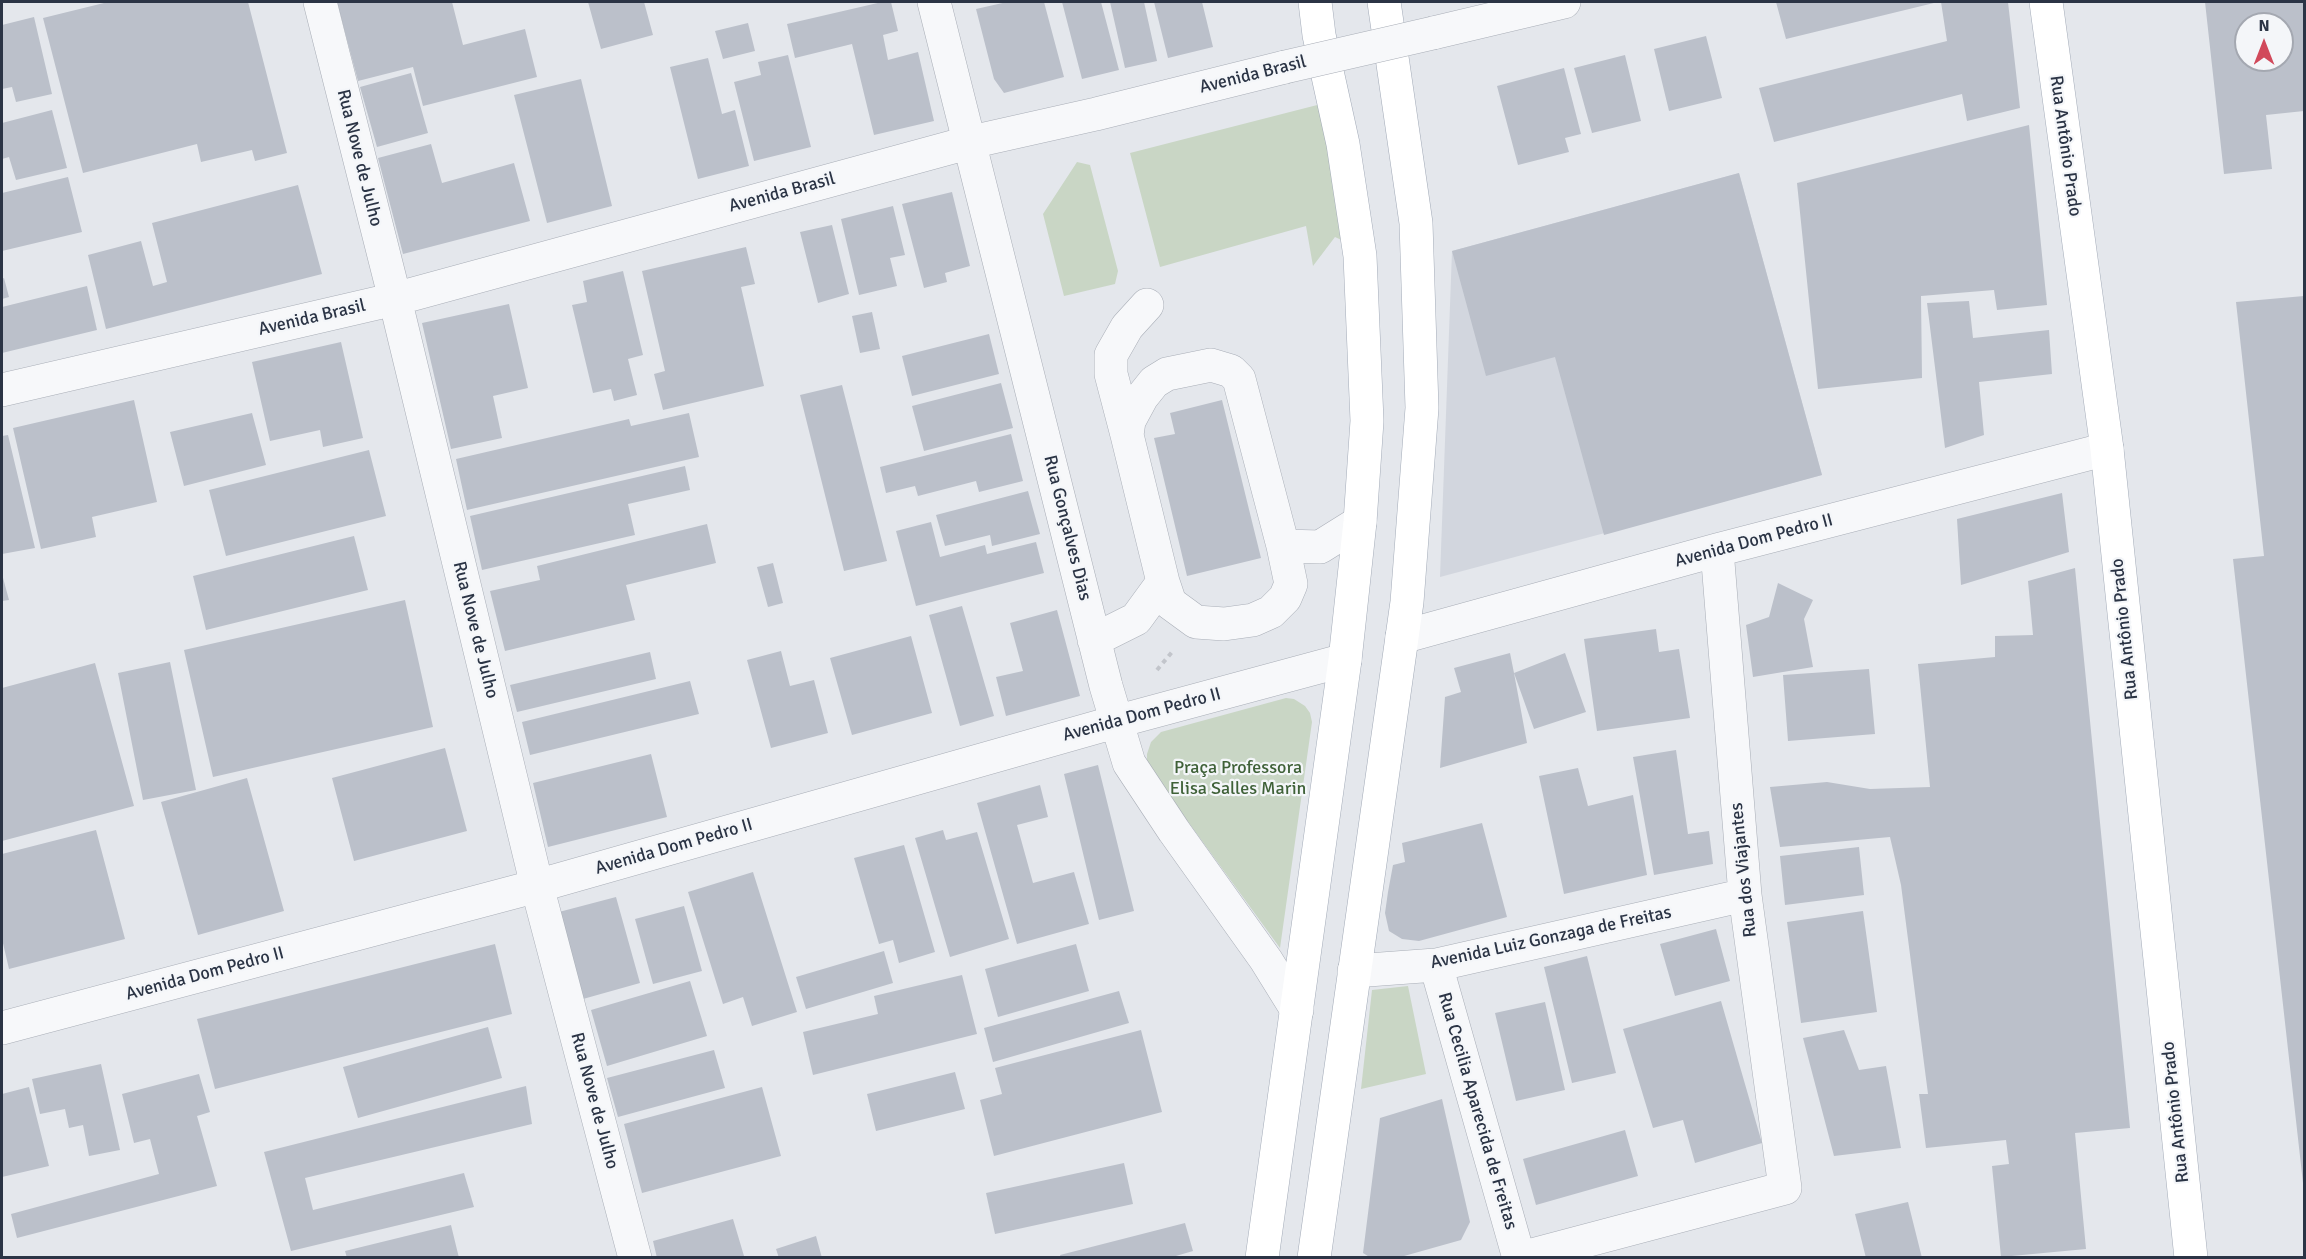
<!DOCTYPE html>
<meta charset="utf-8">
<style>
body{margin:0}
#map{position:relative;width:2306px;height:1259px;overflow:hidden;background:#e4e7ec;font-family:Signika,sans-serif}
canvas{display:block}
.frame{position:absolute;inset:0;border:3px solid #2b3445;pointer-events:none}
.north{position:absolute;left:2234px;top:12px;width:60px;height:60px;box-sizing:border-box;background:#f4f6f9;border:2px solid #a4a8b1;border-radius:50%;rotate:0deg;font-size:16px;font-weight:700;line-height:24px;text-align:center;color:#2b3445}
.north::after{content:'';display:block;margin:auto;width:21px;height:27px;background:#d1495b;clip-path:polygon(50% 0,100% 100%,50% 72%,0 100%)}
</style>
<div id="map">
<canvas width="2306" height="1259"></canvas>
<div class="frame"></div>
<div class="north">N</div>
</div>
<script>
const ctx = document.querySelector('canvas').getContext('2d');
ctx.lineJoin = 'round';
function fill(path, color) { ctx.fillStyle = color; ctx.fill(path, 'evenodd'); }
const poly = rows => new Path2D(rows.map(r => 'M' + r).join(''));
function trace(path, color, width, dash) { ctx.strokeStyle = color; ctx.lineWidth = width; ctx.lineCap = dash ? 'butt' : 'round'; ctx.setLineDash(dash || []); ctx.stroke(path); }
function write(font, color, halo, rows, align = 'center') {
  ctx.font = font + ' Signika,sans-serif'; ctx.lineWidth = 4.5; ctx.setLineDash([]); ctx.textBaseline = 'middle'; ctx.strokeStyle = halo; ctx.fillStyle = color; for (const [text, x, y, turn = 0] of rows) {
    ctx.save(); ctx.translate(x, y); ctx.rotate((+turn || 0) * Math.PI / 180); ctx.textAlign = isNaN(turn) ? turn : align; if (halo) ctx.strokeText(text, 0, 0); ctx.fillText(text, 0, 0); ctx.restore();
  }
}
fill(poly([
 [1739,173,1822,475,1440,577,1452,251]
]), '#d2d6de');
fill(poly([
 [1325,103,1348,243,1335,237,1313,266,1306,226,1160,267,1130,153],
 [1077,162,1090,165,1118,271,1115,284,1064,296,1043,214],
 [1286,698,1294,699,1305,706,1310,713,1312,722,1280,948,1151,771,1147,763,1147,754,1151,742,1161,732],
 [1408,986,1426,1074,1361,1089,1372,990]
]), '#c9d6c5');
fill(poly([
 [108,2,248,2,287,153,255,161,252,150,201,162,197,144,83,173,43,18],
 [337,2,452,2,463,45,525,29,537,77,423,106,413,67,358,81],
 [588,2,644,2,653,35,601,49],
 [882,2,891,2,898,31,883,35,888,60,918,52,934,121,874,135,852,44,795,58,787,24],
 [1007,2,1044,2,1064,77,1004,93,994,79,976,9],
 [1062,2,1101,2,1119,70,1082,79],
 [1110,2,1144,2,1157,61,1125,68],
 [1154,2,1202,2,1213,47,1168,58],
 [1776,2,1938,2,1786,39],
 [1941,2,2008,2,2020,108,1967,121,1962,94,1774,142,1759,88,1947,41],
 [2205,2,2304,2,2304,111,2266,115,2272,169,2224,174],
 [2246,24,2282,24,2282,60,2246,60],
 [34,17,52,94,16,102,12,87,2,89,2,25],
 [748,23,755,51,723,59,715,31],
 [1706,36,1722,98,1669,111,1654,49],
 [788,55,811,147,754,161,734,82,761,75,758,62],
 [1625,55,1641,121,1592,133,1574,68],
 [708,58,722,114,735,110,749,166,698,179,670,67],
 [1564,68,1581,134,1565,138,1569,152,1518,165,1497,86],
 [411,73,428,133,377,147,360,87],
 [581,79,612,206,547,223,514,95],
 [52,110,67,168,16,180,9,157,2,159,2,123],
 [2029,125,2047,305,1997,310,1994,290,1921,296,1922,378,1818,389,1797,183],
 [431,144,442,183,514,163,530,221,403,254,378,158],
 [1739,173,1822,475,1604,535,1555,357,1486,376,1452,251],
 [68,177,82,232,2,251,2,193],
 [298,185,322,274,106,329,88,255,141,241,153,286,167,282,152,223],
 [952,192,970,266,945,273,947,282,924,288,902,204],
 [893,206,905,255,890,258,897,286,859,295,841,219],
 [832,225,849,294,818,303,800,232],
 [746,247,755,284,741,287,764,386,663,410,654,374,665,371,642,271],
 [623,271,643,355,628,359,637,395,614,401,611,389,593,393,572,305,587,302,583,281],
 [4,278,9,297,2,299,2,279],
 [87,286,97,330,2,353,2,307],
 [2304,296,2304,1183,2303,1183,2233,559,2264,556,2236,302],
 [1969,301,1973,338,2049,330,2052,374,1979,382,1984,435,1945,448,1927,303],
 [509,304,528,388,493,396,502,438,451,449,422,323],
 [872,312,880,349,860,353,852,316],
 [989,334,999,374,912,396,902,356],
 [341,342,363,438,323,447,320,430,270,441,252,362],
 [1001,383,1013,428,924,451,912,406],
 [842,385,887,561,844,571,800,395],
 [134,400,157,502,92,517,96,537,41,549,13,428],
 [1222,400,1261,558,1187,576,1154,438,1175,434,1170,413],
 [252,413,266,465,184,486,170,432],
 [689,413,699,457,467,510,456,459,629,419,631,426],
 [1011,434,1023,481,979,492,976,481,918,496,915,486,886,493,880,467],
 [8,435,35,548,2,554,2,436],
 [369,450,386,516,226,556,209,490],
 [685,466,690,490,628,504,635,535,482,570,470,516],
 [1028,491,1040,534,992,546,990,535,945,546,936,515],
 [2062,493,2069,552,1961,585,1957,519],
 [931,522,940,557,985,545,987,554,1036,542,1044,573,916,606,896,531],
 [707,524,716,563,626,585,635,620,505,651,490,591,540,580,537,566],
 [354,536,368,590,206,630,193,576],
 [773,563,783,603,768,607,757,567],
 [2075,568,2130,1128,2075,1133,2086,1249,2001,1257,1992,1166,2009,1164,2006,1140,1926,1148,1919,1094,1928,1094,1901,885,1890,837,1780,847,1770,787,1827,782,1870,789,1930,787,1918,664,1995,657,1995,636,2033,635,2028,581],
 [2,574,9,600,2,601],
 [1778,583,1813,600,1804,619,1813,667,1753,677,1746,625,1769,617],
 [405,600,433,727,213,777,184,650],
 [962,606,994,716,960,726,929,615],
 [1057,610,1080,696,1006,716,996,677,1023,671,1010,623],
 [1656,629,1659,652,1679,649,1690,718,1597,731,1584,639],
 [911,636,932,713,852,735,830,658],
 [781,651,790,686,814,680,828,733,771,748,747,660],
 [650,652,656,679,517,712,510,685],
 [1510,653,1514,673,1565,653,1586,712,1534,729,1514,673,1527,743,1440,768,1445,697,1461,692,1454,668],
 [170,662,196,790,143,800,118,673],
 [95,663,134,806,2,841,2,688],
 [1869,669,1875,734,1788,741,1783,675],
 [690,681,699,714,530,755,522,722],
 [445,748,467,831,354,861,332,778],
 [1676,750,1688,834,1709,831,1713,864,1654,875,1633,757],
 [651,754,667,817,548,847,533,783],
 [1098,765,1134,911,1099,920,1064,774],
 [1578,768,1588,806,1633,795,1647,875,1564,894,1539,776],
 [247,778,284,911,198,935,161,802],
 [1040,785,1048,817,1017,825,1033,883,1074,872,1089,924,1017,944,977,803],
 [1482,823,1507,917,1419,941,1402,939,1389,931,1385,913,1388,892,1393,865,1405,862,1402,843],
 [96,830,125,939,9,969,2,939,2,854],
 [943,830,946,840,977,832,1009,939,950,957,915,838],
 [904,845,935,952,899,963,893,940,879,944,854,858],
 [1859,847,1864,895,1785,905,1780,856],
 [753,872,797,1012,752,1026,743,997,723,1004,688,892],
 [616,897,640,983,583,999,559,912],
 [684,906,702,971,653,984,635,919],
 [1863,911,1877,1012,1801,1023,1787,922],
 [1716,929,1730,981,1675,996,1660,944],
 [495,944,512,1014,215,1089,197,1019],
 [1076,944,1089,991,998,1017,985,969],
 [884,951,893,983,806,1009,796,977],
 [1587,956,1616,1073,1572,1083,1544,967],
 [962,975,977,1034,813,1075,803,1032,878,1014,874,996],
 [690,981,707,1036,607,1066,591,1010],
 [1119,991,1129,1023,993,1062,984,1028],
 [1721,1001,1762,1143,1695,1163,1683,1120,1653,1128,1623,1029],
 [1545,1002,1565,1090,1516,1101,1495,1013],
 [488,1027,502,1078,358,1118,343,1067],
 [1141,1030,1162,1112,994,1156,980,1100,1002,1094,995,1068],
 [1844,1030,1859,1070,1886,1066,1901,1148,1834,1156,1803,1038],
 [714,1050,725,1088,618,1117,607,1078],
 [101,1064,120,1150,89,1156,83,1125,69,1128,65,1109,40,1114,32,1079],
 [955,1072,965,1109,876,1131,867,1094],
 [199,1074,210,1112,197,1116,217,1186,17,1238,11,1214,159,1174,150,1139,134,1143,122,1094],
 [526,1086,532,1124,305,1178,313,1210,464,1173,474,1207,291,1251,264,1152],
 [29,1087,49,1166,2,1177,2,1094],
 [762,1087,781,1156,642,1193,624,1124],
 [1442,1099,1470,1222,1461,1240,1397,1258,1371,1258,1363,1253,1380,1118],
 [1625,1130,1638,1176,1536,1205,1523,1159],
 [1124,1163,1133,1204,995,1234,986,1193],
 [1908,1202,1922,1258,1866,1258,1855,1214],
 [733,1219,744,1256,657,1258,653,1241],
 [1185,1223,1193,1251,1169,1258,1061,1258,1060,1255],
 [451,1225,459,1258,347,1258,345,1251],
 [816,1236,822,1258,779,1258,776,1249]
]), '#bbc0ca');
const minor = poly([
 [320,2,395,299,537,886,635,1258],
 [934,2,1106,686,1129,763,1174,831,1266,960,1297,1010],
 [1433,33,1564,2],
 [1211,365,1231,371,1239,379,1283,546,1291,584,1285,598,1271,612,1253,620,1224,624,1196,622,1170,603,1163,582,1127,435,1129,421,1142,397,1154,382,1167,374,1211,365],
 [2,390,395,299,971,142,1096,114,1285,67],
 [1127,435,1111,374,1111,355,1127,327,1147,305],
 [1283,546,1320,547,1360,522],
 [1402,637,1717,550,2107,449],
 [1094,640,1136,619,1163,582],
 [1436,965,1519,1258],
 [1354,971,1436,965,1745,895],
 [2,1028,537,886,1115,722,1345,660],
 [1521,1258,1785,1188,1745,895,1717,550]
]);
const major = poly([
 [2046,2,2107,449,2191,1258],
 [1262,1258,1345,660,1360,522,1367,421,1360,256,1343,144,1319,35,1315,2],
 [1314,1258,1407,602,1422,408,1416,223,1384,2]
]);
trace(minor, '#a9aeb7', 34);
trace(major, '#a3abb8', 34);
trace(poly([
 [1157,670,1172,652]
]), '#c2c5cb', 4, [4.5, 4.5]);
trace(minor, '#f7f8fa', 33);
trace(major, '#fff', 33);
const minorBridge = poly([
 [1285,67,1433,33]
]);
trace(minorBridge, '#a9aeb7', 34, []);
trace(minorBridge, '#f7f8fa', 33);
write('18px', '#2b3445', '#f4f6f9', [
 ["Avenida Brasil",1253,75,-14],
 ["Rua Antônio Prado",2065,146,82],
 ["Rua Nove de Julho",359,158,76],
 ["Avenida Brasil",782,193,-15],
 ["Avenida Brasil",312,318,-13],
 ["Rua Gonçalves Dias",1067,528,76],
 ["Avenida Dom Pedro II",1754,541,-15],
 ["Rua Antônio Prado",2125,629,-96],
 ["Rua Nove de Julho",475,630,76],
 ["Avenida Dom Pedro II",1142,715,-15],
 ["Avenida Dom Pedro II",674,847,-16],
 ["Rua dos Viajantes",1744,870,-96],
 ["Avenida Luiz Gonzaga de Freitas",1551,938,-12],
 ["Avenida Dom Pedro II",205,974,-15],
 ["Rua Nove de Julho",594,1101,75],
 ["Rua Cecilia Aparecida de Freitas",1477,1111,74],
 ["Rua Antônio Prado",2176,1112,-96]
]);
write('18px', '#3f6138', '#f4f6f9', [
 ["Praça Professora",1238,768],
 ["Elisa Salles Marin",1238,789]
]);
</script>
